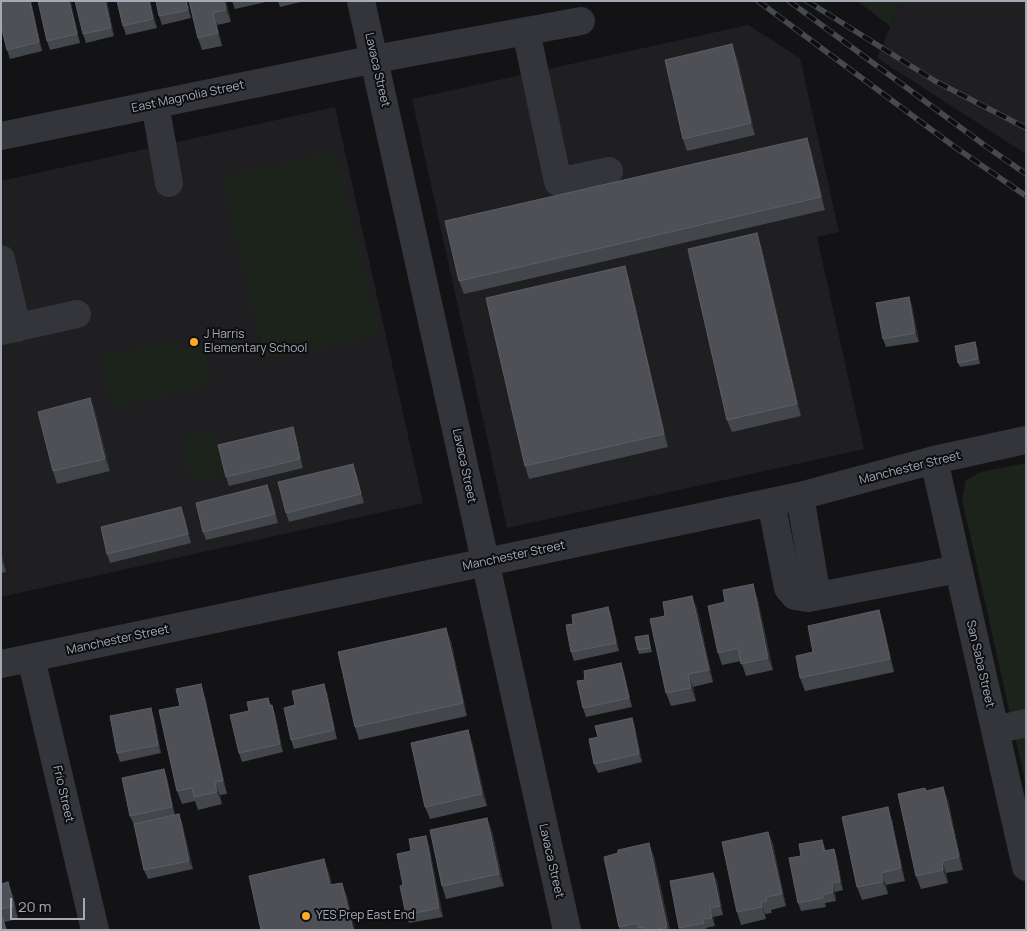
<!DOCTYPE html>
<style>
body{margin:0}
#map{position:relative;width:1027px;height:931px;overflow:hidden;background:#131315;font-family:Manrope,sans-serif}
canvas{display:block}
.frame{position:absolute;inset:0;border:2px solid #a3aab6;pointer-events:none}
.scale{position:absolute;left:10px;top:898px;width:75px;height:22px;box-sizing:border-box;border:2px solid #a3aab6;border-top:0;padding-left:6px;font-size:15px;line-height:18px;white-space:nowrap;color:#a3aab6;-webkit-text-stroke:4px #0e0e10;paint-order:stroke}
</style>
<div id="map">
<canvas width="1027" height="931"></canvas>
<div class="frame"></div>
<div class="scale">20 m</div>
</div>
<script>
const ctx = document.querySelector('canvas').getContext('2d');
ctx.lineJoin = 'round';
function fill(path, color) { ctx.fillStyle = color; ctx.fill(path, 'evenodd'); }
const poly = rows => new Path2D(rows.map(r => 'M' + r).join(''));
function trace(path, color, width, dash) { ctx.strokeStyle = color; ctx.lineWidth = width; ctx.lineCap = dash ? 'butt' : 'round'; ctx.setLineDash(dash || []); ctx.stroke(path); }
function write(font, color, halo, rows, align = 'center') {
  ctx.font = font + ' Manrope,sans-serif'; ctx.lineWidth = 4; ctx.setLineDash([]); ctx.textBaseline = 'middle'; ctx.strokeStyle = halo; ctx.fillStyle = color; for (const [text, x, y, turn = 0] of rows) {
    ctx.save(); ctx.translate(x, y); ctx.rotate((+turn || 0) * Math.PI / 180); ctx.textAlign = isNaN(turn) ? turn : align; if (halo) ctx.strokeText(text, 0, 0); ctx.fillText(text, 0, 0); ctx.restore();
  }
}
fill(poly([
 [901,1,1026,1,1026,154,877,58],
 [748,25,800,58,839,232,817,237,864,449,507,528,412,99],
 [335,107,423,503,1,597,1,181]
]), '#1f1f22');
fill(poly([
 [857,1,901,1,890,26],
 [335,151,379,335,265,361,222,178],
 [171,341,174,349,202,343,212,384,112,408,100,357],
 [213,431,224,475,192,482,182,439],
 [1026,463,1026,786,962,499,966,480,981,472]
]), '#1b231b');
trace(poly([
 [361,1,567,930],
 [526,31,558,182,609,171],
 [155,104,169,183],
 [1,136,375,59,581,21],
 [1,259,17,328],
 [1,331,77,314],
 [934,460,1026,867],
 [800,496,817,596],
 [771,502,788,588,795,596,808,598,958,569],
 [31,658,95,930],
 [1,664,800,496,934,460,1026,440],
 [995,730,1026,723]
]), '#33353a', 28);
const rail = poly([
 [758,1,952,145,1026,196],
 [789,1,987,147,1026,174],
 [807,1,935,81,1026,128]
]);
trace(rail, '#46494f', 5.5);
trace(rail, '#0e0e10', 4, [11]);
fill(poly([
 [1,1,31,1,42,51,10,59,7,50],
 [107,1,114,36,86,43,83,34],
 [117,1,150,1,157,28,126,35,123,26],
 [156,1,187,1,191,18,162,25,159,16],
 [189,1,226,1,231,22,217,25,222,46,202,50,198,38],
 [232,1,266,1,266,2,235,9],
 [274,1,301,1,301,2,280,7,278,1,274,2],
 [71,3,80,43,50,50,47,41],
 [737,57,755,135,687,151,683,139],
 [811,150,825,210,464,294,459,281],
 [757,233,761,245,801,416,732,432,727,420],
 [625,266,629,279,668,447,529,479,525,466],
 [909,297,912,306,919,342,886,347,883,339],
 [975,342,977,347,980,364,960,367,958,363],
 [90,398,95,411,110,471,57,484,53,471],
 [293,427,296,436,303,468,229,486,226,477],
 [356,473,364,503,289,522,286,513],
 [267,485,271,494,278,523,206,540,203,532],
 [184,515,191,543,110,563,107,554],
 [1,551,6,572,1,573],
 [757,596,773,670,746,676,741,661,722,665,718,653],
 [608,607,611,615,619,651,574,661,571,652],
 [697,608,713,682,693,687,696,701,671,706,666,693],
 [879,610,883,623,894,672,805,691,800,678,813,652],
 [648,635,649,639,652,652,639,654,638,650],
 [451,641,467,716,359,740,355,727],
 [624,672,632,707,586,717,583,708],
 [327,692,337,739,294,749,291,740,295,705],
 [205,697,227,794,220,795,222,804,198,810,195,801,182,804,177,791,180,706],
 [268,698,275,714,283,752,242,762,239,753,249,711],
 [154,717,161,753,120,762,117,753],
 [632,718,635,727,642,762,598,773,594,764,598,737],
 [472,742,487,806,430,819,425,807],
 [164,769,167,778,175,815,182,822,193,869,148,879,144,870,134,824,134,825,130,816],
 [925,788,927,791,948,800,963,870,946,873,948,883,921,889,916,876],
 [892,820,905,881,886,885,888,894,862,900,857,887],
 [492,831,504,886,446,899,442,886],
 [768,832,773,844,786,906,771,910,772,913,765,914,766,919,741,925,737,912],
 [822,840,826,851,834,849,837,858,843,890,835,892,836,901,825,903,826,907,801,911,798,903,801,856],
 [429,845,443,917,409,923,406,915,403,885],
 [654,856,670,930,620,930,619,927],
 [713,873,717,881,723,915,713,917,715,926,706,928,707,930,679,930,679,928],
 [1,884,13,895,18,919,4,922,7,930,1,930]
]), '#43464a');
fill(poly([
 [30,1,31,1,42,51,39,42],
 [69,1,70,1,71,3,80,43,77,34],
 [105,1,107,1,114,36,111,28],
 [149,1,150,1,157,28,153,19],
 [186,1,187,1,191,18,188,10],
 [224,1,226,1,231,22,226,10],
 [213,13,217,25,222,46,218,33],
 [732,44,737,57,755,135,751,123],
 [807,138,811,150,825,210,821,197],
 [757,233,761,245,801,416,797,404],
 [625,266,629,279,668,447,664,434],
 [909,297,912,306,919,342,915,333],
 [975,342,977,347,980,364,978,359],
 [90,398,95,411,110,471,105,459],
 [293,427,296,436,303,468,300,459],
 [353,464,356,473,364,503,361,494],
 [267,485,271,494,278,523,275,514],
 [181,507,184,515,191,543,188,534],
 [1,551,6,572,1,558],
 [753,584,757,596,773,670,768,658],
 [692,596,697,608,713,682,709,670],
 [608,607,611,615,619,651,616,643],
 [879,610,883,623,894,672,890,659],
 [446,628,451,641,467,716,463,703],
 [621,663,624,672,632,707,629,698],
 [688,674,693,687,696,701,691,688],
 [201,684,205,697,227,794,223,781],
 [324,684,327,692,337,739,334,730],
 [272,705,275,714,283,752,280,744],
 [151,708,154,717,161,753,158,745],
 [632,718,635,727,642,762,639,754],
 [468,730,472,742,487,806,482,794],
 [164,769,167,778,175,816,172,807],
 [215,782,220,795,222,804,217,792],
 [943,787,948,800,963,870,959,857],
 [888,807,892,820,905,881,901,868],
 [179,814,182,822,193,869,189,861],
 [487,818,492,831,504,886,499,874],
 [768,832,773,844,786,906,782,894],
 [426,836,429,845,443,917,439,908],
 [649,843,654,856,670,930,668,930,667,927],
 [834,849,837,858,843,890,840,882],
 [324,859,330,875,336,902,330,885],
 [942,861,946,873,948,883,943,870],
 [713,873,717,881,723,915,720,906],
 [881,873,886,885,888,894,883,882],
 [8,882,13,895,18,919,14,906],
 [342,883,348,899,355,930,353,930],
 [832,883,835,892,836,901,833,892],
 [761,902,765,914,766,919,762,907],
 [710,908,713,917,715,926,712,918]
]), '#2c2d30');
const building = poly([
 [1,1,30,1,39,42,7,50,1,25,1,1],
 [38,1,69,1,77,34,47,41,38,1],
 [75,1,105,1,111,28,83,34,75,1],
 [117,1,149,1,153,19,123,26,117,1],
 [156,1,186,1,188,10,159,16,156,1],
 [189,1,224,1,226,10,213,13,218,33,198,38,189,1],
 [732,44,751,123,683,139,665,60,732,44],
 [807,138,821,197,459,281,445,221,807,138],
 [757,233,797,404,727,420,688,249,757,233],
 [625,266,664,434,525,466,486,298,625,266],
 [909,297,915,333,883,339,876,303,909,297],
 [975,342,978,359,958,363,955,346,975,342],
 [90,398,105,459,53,471,38,412,90,398],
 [293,427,300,459,226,477,218,445,293,427],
 [353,464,361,494,286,513,278,482,353,464],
 [267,485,275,514,203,532,196,503,267,485],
 [181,507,188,534,107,554,101,527,181,507],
 [753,584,768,658,741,664,738,648,718,653,708,606,725,602,723,590,753,584],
 [692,596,709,670,688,674,691,688,666,693,650,619,665,616,663,602,692,596],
 [608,607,616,643,571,652,566,625,573,624,572,615,608,607],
 [879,610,890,659,800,678,796,656,813,652,808,626,879,610],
 [446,628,463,703,355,727,338,652,446,628],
 [648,635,650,648,638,650,635,637,648,635],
 [621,663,629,698,583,708,577,681,585,680,584,671,621,663],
 [201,684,223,781,215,782,217,792,194,797,192,788,177,791,159,710,180,706,176,689,201,684],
 [324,684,334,730,291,740,284,708,295,705,292,691,324,684],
 [268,698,269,706,272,705,280,744,239,753,230,715,249,711,247,702,268,698],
 [151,708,158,745,117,753,110,716,151,708],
 [632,718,639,754,594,764,589,739,598,737,595,726,632,718],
 [468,730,482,794,425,807,411,743,468,730],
 [164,769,172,807,130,816,122,778,164,769],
 [943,787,959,857,942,861,943,870,916,876,898,794,925,788,926,791,943,787],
 [888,807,901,868,881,873,883,882,857,887,842,817,888,807],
 [179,814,189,861,144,870,134,824,179,814],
 [487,818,499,874,442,886,430,830,487,818],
 [768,832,782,894,766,897,767,901,761,902,762,907,737,912,722,842,768,832],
 [426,836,439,908,406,915,400,886,403,885,397,854,411,851,409,839,426,836],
 [822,840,824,851,834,849,840,882,832,883,833,892,822,895,823,898,798,903,789,858,801,856,799,844,822,840],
 [649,843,667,927,654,930,644,930,644,927,639,928,637,923,619,927,604,857,618,853,618,850,649,843],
 [324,859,330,885,342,883,353,930,261,930,249,876,324,859],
 [713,873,720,906,710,908,712,918,703,919,704,923,679,928,670,881,713,873],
 [8,882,14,906,1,909,1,884,8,882],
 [3,919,6,930,1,930,1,920,3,919]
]);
fill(building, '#4e5056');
trace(building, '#5b5e65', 1);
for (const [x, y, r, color] of [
 [194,342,5,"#fead22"],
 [306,916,5,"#fead22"]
]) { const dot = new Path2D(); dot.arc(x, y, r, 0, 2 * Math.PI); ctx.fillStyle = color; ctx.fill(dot); trace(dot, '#0e0e10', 2); }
write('12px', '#a3aab6', '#0e0e10', [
 ["Lavaca Street",377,70,77],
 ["East Magnolia Street",188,97,-12],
 ["Lavaca Street",464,466,78],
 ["Manchester Street",910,468,-14],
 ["Manchester Street",514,556,-12],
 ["Manchester Street",118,640,-12],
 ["San Saba Street",980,664,77],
 ["Frio Street",63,794,77],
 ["Lavaca Street",551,861,77]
]);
write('12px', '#a3aab6', '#0e0e10', [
 ["J Harris",204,335],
 ["Elementary School",204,349],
 ["YES Prep East End",316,916]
], 'left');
</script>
